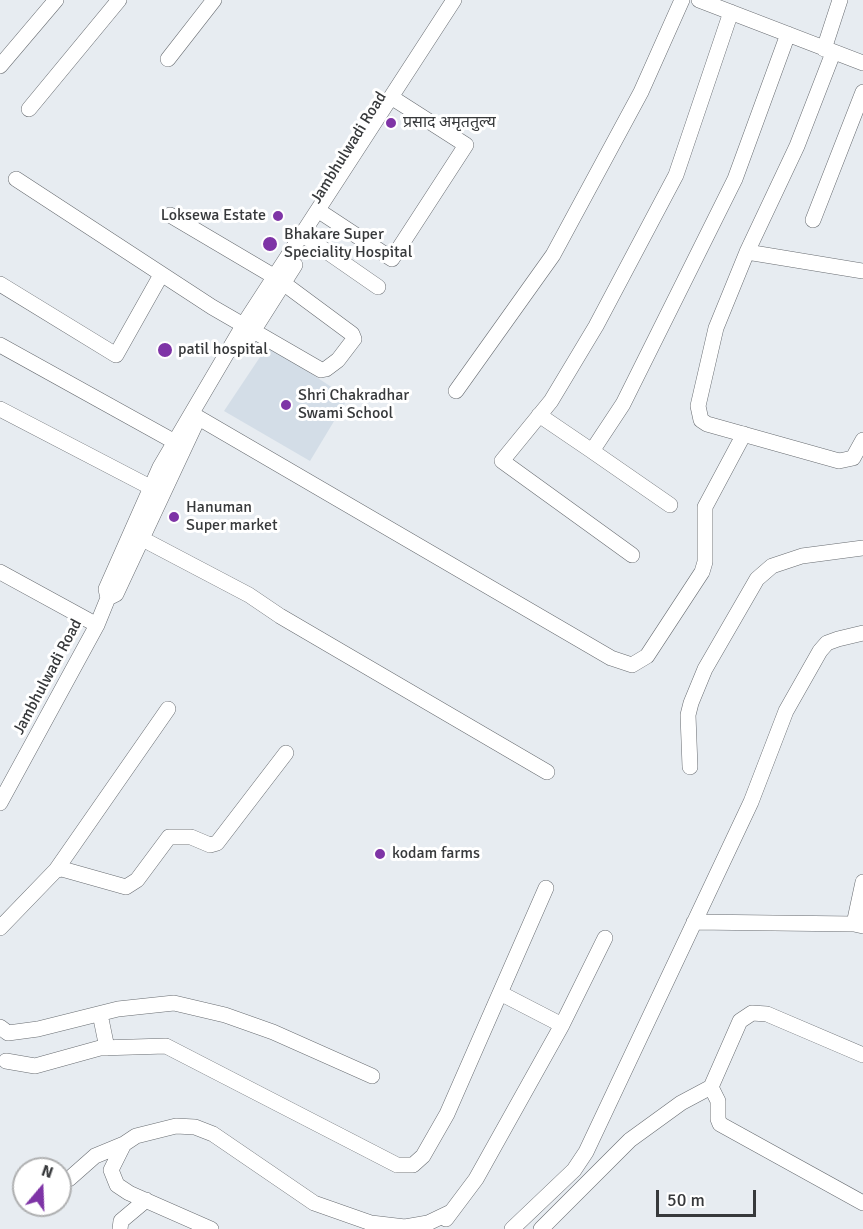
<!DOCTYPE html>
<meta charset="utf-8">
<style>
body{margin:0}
#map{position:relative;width:863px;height:1229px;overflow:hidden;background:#e7ecf1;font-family:Signika,sans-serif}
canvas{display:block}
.north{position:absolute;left:12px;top:1157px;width:60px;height:60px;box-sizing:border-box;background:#fff;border:2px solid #afb0b1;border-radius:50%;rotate:19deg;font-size:16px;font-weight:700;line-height:24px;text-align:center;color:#37393b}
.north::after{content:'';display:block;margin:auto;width:21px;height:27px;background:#7e34a6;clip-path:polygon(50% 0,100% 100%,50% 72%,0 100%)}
.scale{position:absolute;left:656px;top:1190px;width:100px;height:27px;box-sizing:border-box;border:3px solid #37393b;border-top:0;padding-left:8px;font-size:18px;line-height:21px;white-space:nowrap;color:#37393b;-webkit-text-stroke:4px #fff;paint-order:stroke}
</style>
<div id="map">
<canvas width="863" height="1229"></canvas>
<div class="north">N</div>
<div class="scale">50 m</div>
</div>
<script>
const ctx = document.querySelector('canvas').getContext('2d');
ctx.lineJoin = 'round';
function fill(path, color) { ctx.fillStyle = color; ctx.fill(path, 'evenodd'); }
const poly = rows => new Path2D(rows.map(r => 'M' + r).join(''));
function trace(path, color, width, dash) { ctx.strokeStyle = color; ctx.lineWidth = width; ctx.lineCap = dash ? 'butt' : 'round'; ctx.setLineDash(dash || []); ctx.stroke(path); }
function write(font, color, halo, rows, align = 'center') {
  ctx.font = font + ' Signika,"Noto Sans Devanagari",sans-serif'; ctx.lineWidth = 6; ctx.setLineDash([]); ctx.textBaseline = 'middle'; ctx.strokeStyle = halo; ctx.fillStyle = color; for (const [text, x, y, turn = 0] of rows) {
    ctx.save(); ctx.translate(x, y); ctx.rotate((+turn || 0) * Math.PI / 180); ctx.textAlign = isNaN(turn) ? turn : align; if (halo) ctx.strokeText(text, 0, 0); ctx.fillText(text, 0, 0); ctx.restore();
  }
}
fill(poly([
 [268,345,348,398,310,461,224,411]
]), '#d3dde7');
const minor = poly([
 [699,0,863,63],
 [824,49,840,0],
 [833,53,797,146,747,252,716,328,698,406,701,420,707,424,839,461,853,458,863,440],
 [168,59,214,0],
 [0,66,56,0],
 [29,109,119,0],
 [16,179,212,307,321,370,326,369,338,360,354,339,352,334,275,277,170,215],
 [319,211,392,259,466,145,391,97],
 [813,220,863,92],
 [303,235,378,287],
 [747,252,863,271],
 [0,284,116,355,161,275],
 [245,344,295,265],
 [0,345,175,442],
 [456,391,553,255,641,92,682,0],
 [0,409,150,487],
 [192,414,611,658,632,665,647,656,702,572,705,562,705,507,744,434],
 [539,415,592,451,623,404,735,179,788,34],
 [592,451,670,505],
 [133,534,249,595,280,616,547,772],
 [632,555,502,461,551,401,596,326,676,175,731,12],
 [0,572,97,625],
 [108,598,116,594,195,425],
 [690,767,688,715,691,703,705,669,757,579,772,566,802,556,863,548],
 [0,803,97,625,108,598,106,589,160,467,247,319,454,0],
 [56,870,168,709],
 [863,882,854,924,863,926],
 [694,922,854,924],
 [0,928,56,870,62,869,126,887,137,880,169,837,191,837,210,845,217,843,286,753],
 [500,993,562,1025],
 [100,1014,107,1048],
 [0,1027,8,1033,38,1029,118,1009,174,1003,225,1015,273,1032,372,1076],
 [863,1055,767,1014,752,1013,740,1021,711,1087,718,1101,718,1119,720,1124,863,1203],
 [6,1061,35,1066,100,1048,166,1046,397,1165,413,1165,423,1156,447,1114,546,888],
 [69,1179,95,1156,124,1144],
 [446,1219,476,1179,562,1025,605,938],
 [120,1229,121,1221,146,1200],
 [211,1229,129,1193,117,1185,111,1170,124,1144,136,1136,176,1126,195,1127,213,1134,314,1203,371,1223,405,1227,428,1223,451,1212],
 [512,1229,574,1170,586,1152,751,802,786,711,820,651,827,643,838,639,863,633],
 [541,1229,630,1140,681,1103,711,1087]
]);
trace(minor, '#686c71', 16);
trace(minor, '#fff', 15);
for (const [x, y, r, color] of [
 [391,123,6,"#7e34a6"],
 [278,216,6,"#7e34a6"],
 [270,244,8,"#7e34a6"],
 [165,350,8,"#7e34a6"],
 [286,405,6,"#7e34a6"],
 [174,517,6,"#7e34a6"],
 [380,854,6,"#7e34a6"]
]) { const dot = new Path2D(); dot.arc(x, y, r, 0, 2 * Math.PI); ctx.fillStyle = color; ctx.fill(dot); trace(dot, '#fff', 2); }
write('16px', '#37393b', '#fff', [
 ["प्रसाद अमृततुल्य",403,123],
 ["Loksewa Estate",266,216,"right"],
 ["Bhakare Super",284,235],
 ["Speciality Hospital",284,253],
 ["patil hospital",178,350],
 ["Shri Chakradhar",298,396],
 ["Swami School",298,414],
 ["Hanuman",186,508],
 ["Super market",186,526],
 ["kodam farms",392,854]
], 'left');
write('16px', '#37393b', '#fff', [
 ["Jambhulwadi Road",349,148,-58],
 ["Jambhulwadi Road",48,677,-62]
]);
</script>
